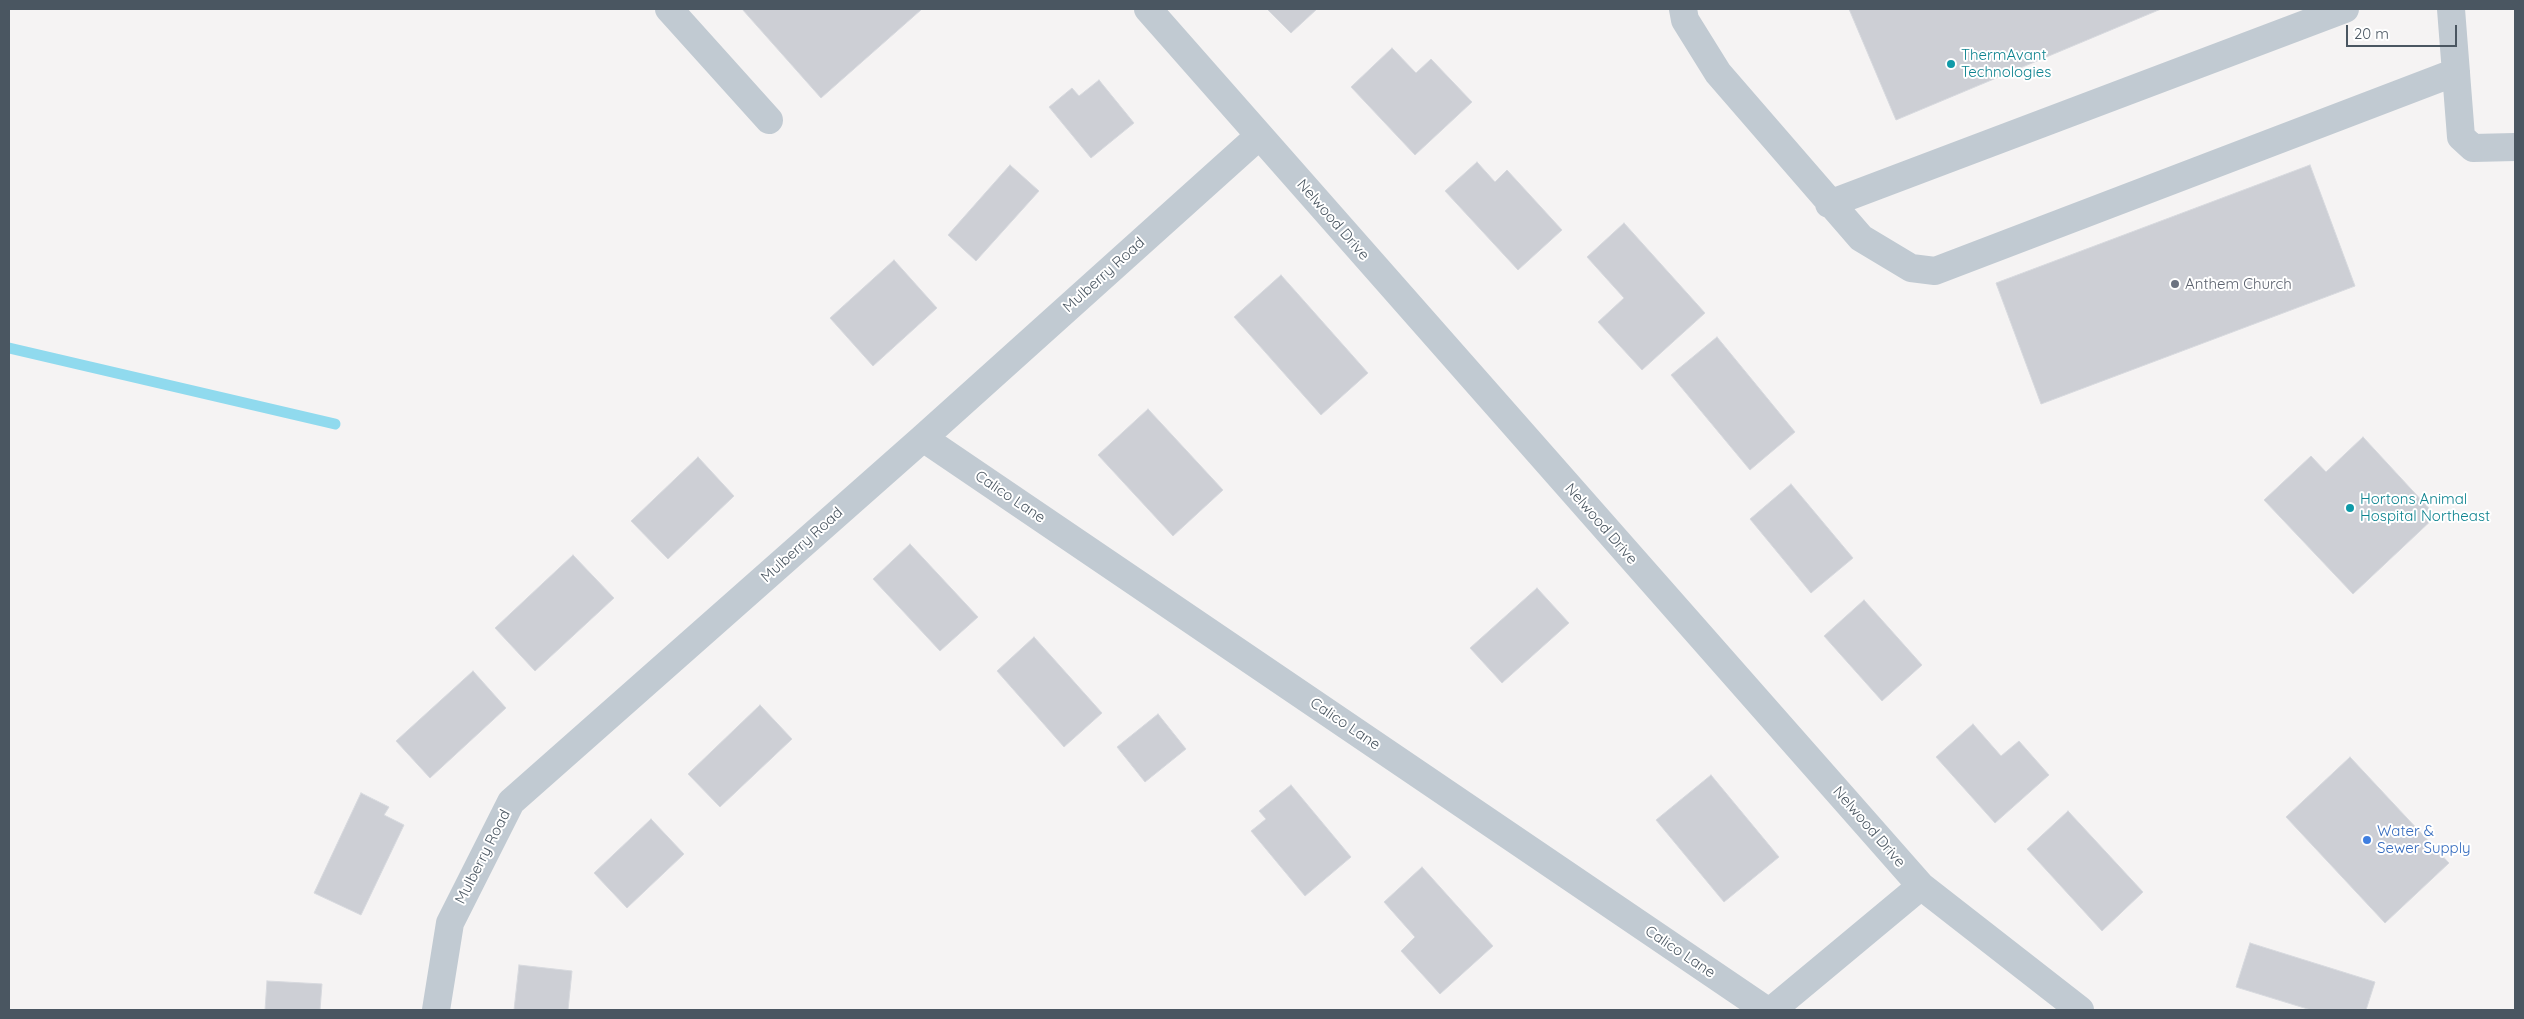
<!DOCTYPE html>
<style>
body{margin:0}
#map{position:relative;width:2524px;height:1019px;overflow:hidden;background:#f5f3f3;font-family:Quicksand,sans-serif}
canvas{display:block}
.frame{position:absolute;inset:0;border:10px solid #4a5661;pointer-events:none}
.scale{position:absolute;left:2346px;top:25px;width:111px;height:22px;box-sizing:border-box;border:2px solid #4a5661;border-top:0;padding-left:6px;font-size:15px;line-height:18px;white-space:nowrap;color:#4a5661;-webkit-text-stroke:4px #fff;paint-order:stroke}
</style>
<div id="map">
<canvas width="2524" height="1019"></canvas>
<div class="frame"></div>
<div class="scale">20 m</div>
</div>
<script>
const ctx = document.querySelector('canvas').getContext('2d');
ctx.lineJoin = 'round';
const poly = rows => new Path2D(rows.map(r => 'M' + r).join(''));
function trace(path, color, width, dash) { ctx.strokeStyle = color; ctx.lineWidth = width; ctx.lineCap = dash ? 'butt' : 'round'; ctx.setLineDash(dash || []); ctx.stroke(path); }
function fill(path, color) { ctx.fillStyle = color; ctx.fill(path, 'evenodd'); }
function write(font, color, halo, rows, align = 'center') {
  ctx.font = font + ' Quicksand,sans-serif'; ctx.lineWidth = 4; ctx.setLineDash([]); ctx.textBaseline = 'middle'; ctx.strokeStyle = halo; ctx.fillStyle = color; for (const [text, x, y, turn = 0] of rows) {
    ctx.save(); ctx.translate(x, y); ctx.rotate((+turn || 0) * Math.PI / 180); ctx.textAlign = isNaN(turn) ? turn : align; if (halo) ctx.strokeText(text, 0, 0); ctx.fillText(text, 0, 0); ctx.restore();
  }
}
trace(poly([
 [9,348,335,424]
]), '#90daee', 11);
const building = poly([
 [742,9,922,9,821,98,742,9],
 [1267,9,1317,9,1291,33,1267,9],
 [1849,9,2161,9,1896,120,1849,9],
 [1392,48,1416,73,1431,59,1472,102,1415,155,1351,87,1392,48],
 [1099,80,1134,123,1091,158,1049,107,1072,88,1079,96,1099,80],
 [1477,162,1495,182,1507,170,1562,230,1518,270,1445,191,1477,162],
 [1010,165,1039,191,976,261,948,235,1010,165],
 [2310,165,2355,286,2041,404,1996,283,2310,165],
 [1624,223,1705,313,1642,370,1598,322,1624,298,1587,257,1624,223],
 [894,260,937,308,873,366,830,318,894,260],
 [1281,275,1368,373,1321,415,1234,317,1281,275],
 [1717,337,1795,432,1750,470,1671,375,1717,337],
 [1148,409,1223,490,1173,536,1098,455,1148,409],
 [2363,437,2436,516,2353,594,2264,500,2311,456,2326,472,2363,437],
 [698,457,734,496,668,559,631,521,698,457],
 [1791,484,1853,558,1811,593,1750,519,1791,484],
 [910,544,978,617,940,651,873,579,910,544],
 [573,555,614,598,535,671,495,628,573,555],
 [1537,588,1569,623,1502,683,1470,648,1537,588],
 [1864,600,1922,665,1882,701,1824,636,1864,600],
 [1034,637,1102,713,1064,747,997,671,1034,637],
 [473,671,506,708,430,778,396,741,473,671],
 [760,705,792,739,720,807,688,774,760,705],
 [1158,714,1186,749,1145,782,1117,747,1158,714],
 [1973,724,2001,756,2019,741,2049,775,1995,823,1936,757,1973,724],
 [2350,757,2449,863,2385,923,2286,817,2350,757],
 [1711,775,1779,857,1724,902,1656,820,1711,775],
 [1291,785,1351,857,1305,896,1251,831,1266,819,1259,811,1291,785],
 [361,793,389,807,384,815,404,825,361,915,314,893,361,793],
 [2068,811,2143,892,2102,931,2027,849,2068,811],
 [651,819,684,854,627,908,594,873,651,819],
 [1422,867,1493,946,1440,994,1401,951,1415,937,1384,902,1422,867],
 [2250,943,2375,982,2366,1010,2311,1010,2236,987,2250,943],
 [519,965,572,971,568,1010,514,1010,519,965],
 [267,981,322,984,320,1010,265,1010,267,981]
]);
fill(building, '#cdcfd5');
trace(building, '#d7d9de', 1);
trace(poly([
 [669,9,769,120],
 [1148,9,1921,886,2080,1010],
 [1683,9,1685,20,1718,73,1861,238,1911,268,1935,271,2456,72],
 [2451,9,2461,137,2473,148,2515,147],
 [1829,204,2345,9],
 [923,438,1766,1010],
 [436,1010,450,923,511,802,923,438,1259,136],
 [1772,1010,1921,886]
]), '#c1cad2', 28);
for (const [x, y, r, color] of [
 [1951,64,5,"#0f9aa8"],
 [2175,284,5,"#6b7280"],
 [2350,508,5,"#0f9aa8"],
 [2367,840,5,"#3f7fe0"]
]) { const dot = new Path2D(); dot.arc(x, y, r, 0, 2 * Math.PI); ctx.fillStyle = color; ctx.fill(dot); trace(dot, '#fff', 2); }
write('15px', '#0d838f', '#fff', [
 ["ThermAvant",1961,55],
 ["Technologies",1961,72],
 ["Hortons Animal",2360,499],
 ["Hospital Northeast",2360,516]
], 'left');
write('15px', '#4a5661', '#fff', [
 ["Nelwood Drive",1333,220,49],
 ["Mulberry Road",1104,275,-42],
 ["Calico Lane",1010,497,34],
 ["Nelwood Drive",1601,524,49],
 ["Mulberry Road",802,545,-42],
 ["Calico Lane",1345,724,34],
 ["Nelwood Drive",1869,827,49],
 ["Mulberry Road",483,857,-63],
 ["Calico Lane",1680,952,34]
]);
write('15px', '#5b616d', '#fff', [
 ["Anthem Church",2185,284]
], 'left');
write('15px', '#366cbe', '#fff', [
 ["Water &",2377,831],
 ["Sewer Supply",2377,848]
], 'left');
</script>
